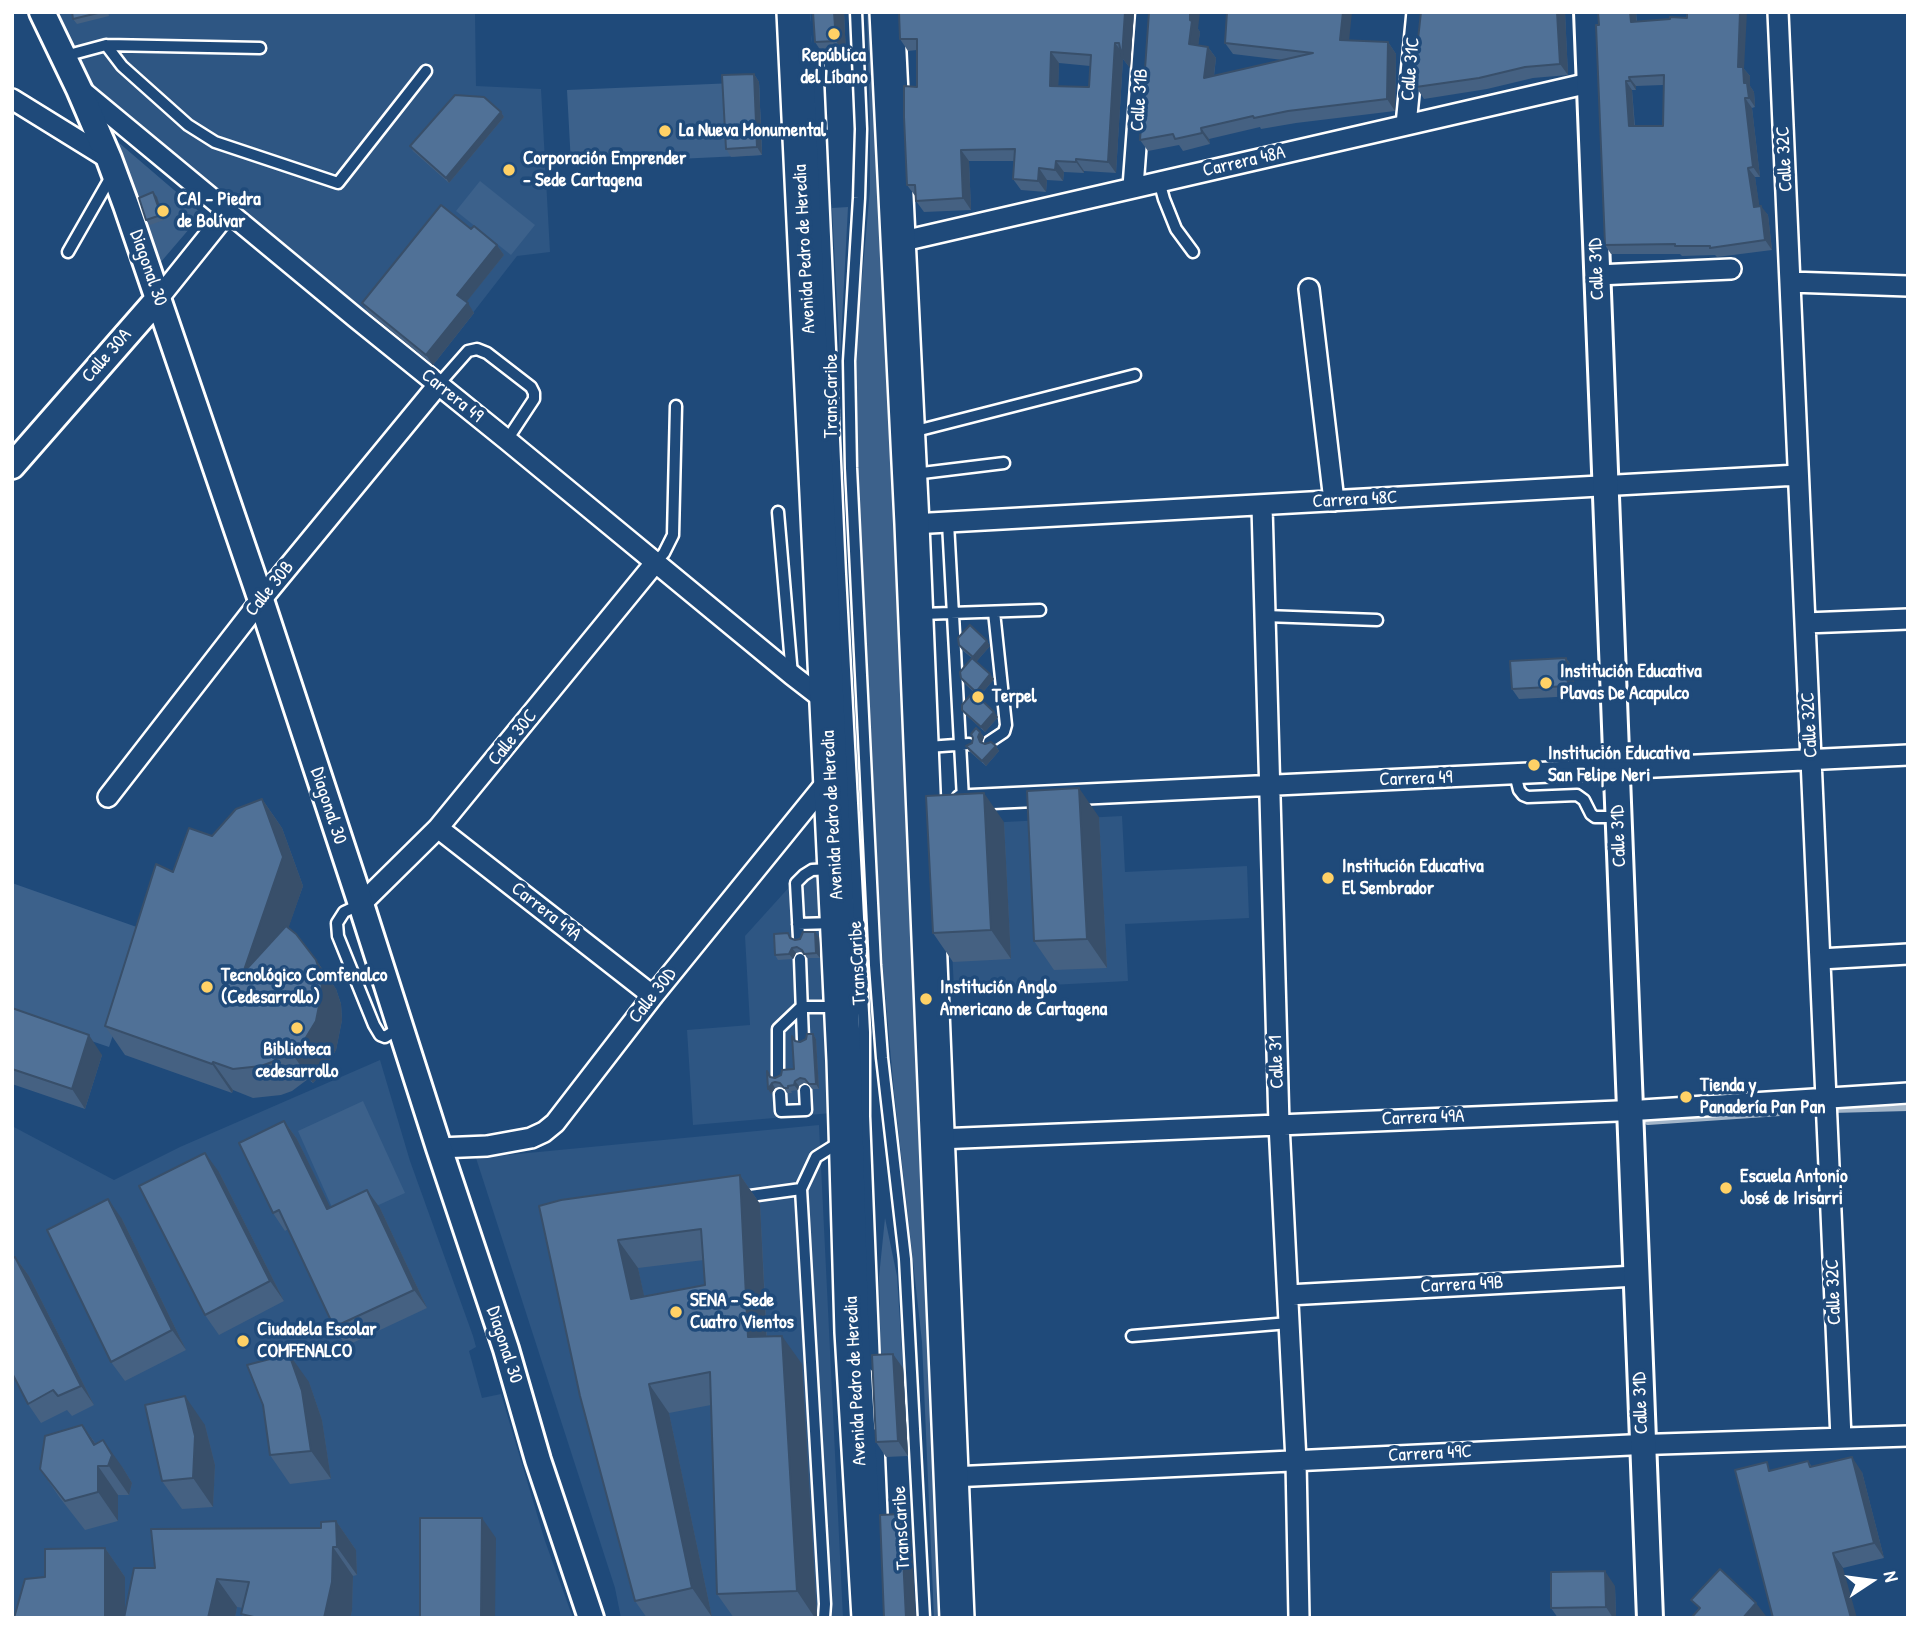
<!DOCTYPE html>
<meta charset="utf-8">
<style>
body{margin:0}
#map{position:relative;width:1920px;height:1630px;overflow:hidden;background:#1f4a7a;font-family:"Patrick Hand",sans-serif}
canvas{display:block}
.frame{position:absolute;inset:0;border:14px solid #fff;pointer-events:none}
.north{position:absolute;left:1836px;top:1546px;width:70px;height:70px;-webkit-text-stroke:5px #1f4a7a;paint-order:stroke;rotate:77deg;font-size:19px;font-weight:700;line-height:28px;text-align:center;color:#fff}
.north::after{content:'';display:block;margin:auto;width:24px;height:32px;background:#fff;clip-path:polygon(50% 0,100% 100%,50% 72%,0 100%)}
</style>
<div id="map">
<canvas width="1920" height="1630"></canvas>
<div class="frame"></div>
<div class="north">N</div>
</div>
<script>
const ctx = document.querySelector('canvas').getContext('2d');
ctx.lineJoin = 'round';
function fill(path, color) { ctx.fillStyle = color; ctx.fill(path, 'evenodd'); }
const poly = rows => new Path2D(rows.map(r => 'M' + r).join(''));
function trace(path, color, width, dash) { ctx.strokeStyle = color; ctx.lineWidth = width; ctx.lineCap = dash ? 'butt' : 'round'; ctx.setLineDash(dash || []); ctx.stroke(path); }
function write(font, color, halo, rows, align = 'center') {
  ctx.font = font + ' "Patrick Hand",sans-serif'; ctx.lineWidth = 7; ctx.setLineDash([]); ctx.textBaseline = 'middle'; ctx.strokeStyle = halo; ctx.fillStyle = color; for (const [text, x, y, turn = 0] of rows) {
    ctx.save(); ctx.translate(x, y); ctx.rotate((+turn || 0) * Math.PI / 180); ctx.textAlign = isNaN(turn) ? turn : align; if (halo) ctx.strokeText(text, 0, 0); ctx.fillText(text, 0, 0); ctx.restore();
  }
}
fill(poly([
 [53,12,475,12,476,86,541,89,550,252,517,256,431,367,309,268,93,87],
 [1122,816,1125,872,1247,866,1249,918,1125,924,1128,981,954,990,946,825],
 [820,853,832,1113,693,1125,687,1030,750,1025,745,936],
 [380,1060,410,1161,473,1336,476,1347,469,1351,482,1398,501,1394,545,1541,573,1618,12,1618,12,1126,114,1180,180,1147],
 [819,1125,843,1618,621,1618,615,1588,476,1158]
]), '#2e5683');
fill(poly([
 [867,12,878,12,946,1618,934,1618,922,1342,894,1092,883,970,858,505,853,408,856,346,870,189,870,128],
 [759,82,762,155,571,164,567,90],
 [118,142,202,214,160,263,143,215],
 [480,181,535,225,511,255,456,211],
 [848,207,840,359,832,208],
 [12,883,148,931,109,1047,12,1014],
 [363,1101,405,1193,339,1223,298,1131],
 [885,1218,897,1276,903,1368,881,1369,879,1277]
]), '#3c618b');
trace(poly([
 [1832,1110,1908,1108],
 [1648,1122,1795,1112]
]), '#a3b5c8', 6);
const service = poly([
 [815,12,840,574,864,1032,864,1116,874,1366],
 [856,12,861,129,859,198,849,361,851,468,875,965,882,1058,905,1259,924,1618],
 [106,45,122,66,188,125,215,142,338,183,426,71],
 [65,56,106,45,260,48],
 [1159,181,1164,199,1176,229,1193,252],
 [68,252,112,175],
 [438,385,468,351,477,349,487,353,531,387,534,393,534,399,507,440],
 [912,432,1135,375],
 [914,474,1004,463],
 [778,512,792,675],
 [948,523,963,799],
 [655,563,664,553,673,535,676,406],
 [921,614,1040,610],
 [1265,616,1377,620],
 [989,742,1004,732,1006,725,994,612],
 [928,747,969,744],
 [1515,774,1519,790,1523,795,1528,797,1577,795,1584,800,1591,814,1595,817,1618,817],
 [361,904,344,912,337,923,338,936,374,1025,380,1035,385,1037,399,1028],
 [798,924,834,923],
 [799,938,796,883,804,875,812,870,831,869],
 [800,959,803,1040],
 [778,1076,778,1029,801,1007,838,1007],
 [780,1094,781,1111,806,1110,805,1090],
 [743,1197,801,1189],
 [1132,1336,1289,1323],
 [878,1433,882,1526],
 [824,1618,825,1604,801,1189,816,1157,840,1142]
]);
const minor = poly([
 [1778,12,1841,1438],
 [81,90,356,318,507,440,792,675,827,702],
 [12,99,109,159],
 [1406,125,1417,12],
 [1133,187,1146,12],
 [899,242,1589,83],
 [1597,275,1731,269],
 [1790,282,1908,286],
 [1309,289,1334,501],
 [158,299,227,213],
 [1262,506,1279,1124,1296,1461,1299,1618],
 [912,524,1798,475],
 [1805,623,1908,619],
 [108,797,261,600,438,385],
 [961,800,1908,755],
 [438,828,653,996],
 [361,904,438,828,655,563],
 [1820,959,1908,954],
 [938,1139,1642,1110,1908,1093],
 [439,1148,487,1146,531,1138,544,1132,555,1123,653,996,830,778],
 [1288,1295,1636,1276],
 [952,1477,1630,1445,1908,1436]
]);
const tertiary = poly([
 [42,12,79,89,109,159,126,205,261,600,361,904,439,1148,506,1349,538,1460,591,1618],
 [1587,12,1650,1618],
 [12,466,158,299]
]);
const trunk = poly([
 [794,12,844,1060,852,1332,869,1618],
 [887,12,912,524,957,1618]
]);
trace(service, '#fff', 15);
trace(minor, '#fff', 24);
trace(tertiary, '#fff', 30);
trace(trunk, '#fff', 38);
trace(service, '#1f4a7a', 10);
trace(minor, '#1f4a7a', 19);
trace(tertiary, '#1f4a7a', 24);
trace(trunk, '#1f4a7a', 33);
fill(poly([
 [72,12,108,12,109,16,77,24,73,19],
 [813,12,844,12,846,56,825,57,815,42],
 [1134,12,1130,68,1123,59,1116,173,1084,171,1084,173,1064,172,1063,181,1047,180,1046,192,1021,190,1013,179,1014,161,969,161,971,210,924,212,916,201,916,197,907,185,917,87,917,50,908,51,900,39],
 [1059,63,1090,66,1089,87,1058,86],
 [1565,12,1568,75,1533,78,1487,89,1424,99,1416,87],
 [1598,12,1636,12,1637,21,1744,69,1750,76,1750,86,1754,92,1755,107,1752,108,1760,177,1755,177,1759,206,1768,215,1772,250,1717,257,1715,255,1682,256,1680,254,1611,254,1605,245],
 [1663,85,1663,126,1635,126,1632,90,1636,90,1636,86],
 [1198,29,1200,32,1198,45,1208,47,1216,58,1214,76,1283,60,1233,54,1225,43,1349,40,1388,42,1396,54,1395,111,1296,123,1261,129,1260,127,1209,139,1210,144,1183,151,1179,145,1148,151,1140,140],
 [754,74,759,82,762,155,731,157,726,149],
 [501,112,504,117,449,183,413,151,410,146],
 [153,192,157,197,164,220,150,225,146,220],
 [471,229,497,245,504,255,466,302,474,313,433,365,369,313,362,303],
 [987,641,990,646,976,662,990,674,994,679,979,697,964,683,961,678,972,658,962,650,959,645],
 [1566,658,1573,668,1575,696,1519,699,1512,689],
 [962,710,998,717,985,732,966,715],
 [980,732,984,737,982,743,996,746,999,751,986,766,969,751,966,746,972,743],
 [262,799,282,828,303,886,288,928,316,960,336,989,341,1004,342,1020,336,1050,322,1073,313,1083,308,1079,292,1091,281,1095,253,1098,233,1090,232,1093,125,1055,105,1026,173,872,212,836],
 [1099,817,1107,968,1054,970,1034,941],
 [1004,822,1011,959,953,962,933,933],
 [815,932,819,937,820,958,807,958,804,953,800,952,796,953,793,959,778,960,775,955,792,939,795,940],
 [12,1008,102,1055,85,1109,12,1084],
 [813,1034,816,1039,819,1089,812,1089,808,1084,804,1083,799,1086,798,1090,791,1091,792,1093,787,1093,784,1088,779,1087,775,1088,771,1094,771,1077,775,1078,794,1069,796,1041,800,1042],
 [284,1121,297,1139,330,1208,380,1208,427,1308,346,1346,334,1327,288,1229,285,1231,273,1213],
 [219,1172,284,1301,219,1335,205,1315],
 [740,1175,760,1204,767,1336,802,1364,817,1618,734,1618,717,1594,711,1405,669,1413,712,1617,647,1618,635,1601,539,1206],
 [704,1260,705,1285,644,1296,638,1268],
 [122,1219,186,1350,125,1381,111,1362],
 [15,1257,29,1276,94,1405,72,1416,67,1410,41,1423,28,1404],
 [903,1368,908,1456,886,1457,876,1442],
 [309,1382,322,1420,331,1479,290,1484,270,1455],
 [82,1425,96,1444,123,1468,132,1483,129,1495,118,1495,118,1521,85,1530,60,1498,40,1469],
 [205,1425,215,1465,213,1507,182,1509,162,1481],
 [1808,1461,1812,1467,1862,1472,1884,1558,1843,1568,1772,1470],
 [336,1521,356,1550,357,1575,353,1576,352,1611,350,1618,244,1618,241,1614,243,1608,237,1607,235,1618,14,1618,25,1579,45,1577,45,1549,105,1548,125,1577,125,1614,134,1568,155,1568,151,1529,321,1528,321,1522],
 [1615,1586,1616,1618,1558,1618,1551,1608]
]), '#456182');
fill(poly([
 [834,12,844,12,846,56,836,41],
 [1125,12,1134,12,1130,68,1123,59,1116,173,1108,162,1115,43,1122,52],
 [1190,12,1200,12,1198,29,1200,32,1197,56,1189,44],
 [1343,12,1352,12,1348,51,1340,40],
 [1557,12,1565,12,1568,75,1560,64],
 [1630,12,1636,12,1637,31,1631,22],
 [1740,12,1747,12,1744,69,1750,76,1750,86,1754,92,1755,107,1749,98,1738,67],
 [1388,42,1396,54,1395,111,1387,99],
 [1208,47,1216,58,1212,89,1204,78],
 [1051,52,1059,63,1058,97,1050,86],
 [754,74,759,82,762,155,757,147],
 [1629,77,1636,86,1636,90,1630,81],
 [1626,81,1632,90,1635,136,1629,126],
 [1745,98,1752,108,1760,177,1753,167],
 [501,112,504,117,449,183,446,178],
 [1201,128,1209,139,1210,144,1202,133],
 [961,150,969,161,971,210,963,198],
 [1076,159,1084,171,1084,173,1076,162],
 [1056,161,1064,172,1063,181,1055,170],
 [1039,168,1047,180,1046,192,1038,181],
 [1748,168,1755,177,1761,216,1754,207],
 [153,192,157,197,164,220,161,215],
 [1761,206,1768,215,1772,250,1765,240],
 [497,245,504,255,464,305,457,295],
 [468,303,474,313,433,365,426,355],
 [987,641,990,646,976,662,973,657],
 [1566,658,1573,668,1575,696,1568,686],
 [990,674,994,679,979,697,976,692],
 [994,712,998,717,985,732,981,727],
 [980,732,984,737,982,742,983,747,978,737],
 [996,746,999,751,986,766,982,761],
 [1079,788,1099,817,1107,968,1087,939],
 [984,793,1004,822,1011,959,991,930],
 [262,799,282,828,303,886,263,1002,243,973],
 [815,932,819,937,820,958,816,953],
 [792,948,796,953,793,959,789,954],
 [316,960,336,989,341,1004,342,1020,336,1050,322,1073,313,1083,293,1055],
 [813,1034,816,1039,819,1089,816,1084],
 [89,1035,102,1055,85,1109,72,1089],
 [213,1062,233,1090,232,1093,212,1064],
 [795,1081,799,1086,798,1090,794,1085],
 [772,1083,775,1088,771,1094,768,1089],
 [284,1121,297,1139,340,1227,327,1209],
 [205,1153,219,1172,284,1301,270,1281],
 [740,1175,760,1204,768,1366,748,1337],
 [367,1190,380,1208,427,1308,414,1290],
 [108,1199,122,1219,186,1350,172,1330],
 [618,1240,638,1268,651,1327,631,1299],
 [15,1257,29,1276,94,1405,81,1386],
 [782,1336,802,1364,817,1618,815,1618,797,1591],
 [289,1354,309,1382,322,1420,331,1479,311,1451],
 [893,1354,903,1368,908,1456,898,1441],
 [649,1384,669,1413,712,1617,692,1588],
 [185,1396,205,1425,215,1465,213,1507,193,1478],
 [82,1425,102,1453,103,1440,123,1468,132,1483,129,1495,94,1445],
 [1852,1457,1862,1472,1884,1558,1874,1543],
 [98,1466,118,1495,118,1521,98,1492],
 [901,1514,911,1529,916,1618,906,1618],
 [482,1518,496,1538,495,1618,481,1618],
 [336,1521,356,1550,357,1575,337,1547],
 [333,1547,353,1576,352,1611,350,1618,324,1618],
 [105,1548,125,1577,125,1618,105,1618],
 [1833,1553,1843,1568,1857,1618,1851,1618],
 [1605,1571,1615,1586,1616,1618,1613,1618,1606,1607],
 [217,1579,237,1607,235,1618,208,1618],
 [1756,1603,1766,1616,1764,1618,1743,1618]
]), '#384f6a');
const building = poly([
 [72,12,102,12,73,19,72,12],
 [813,12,834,12,836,41,815,42,813,12],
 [899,12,1125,12,1122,57,1119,43,1115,43,1108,162,1076,159,1076,162,1056,161,1055,170,1039,168,1038,181,1013,179,1015,149,961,150,963,198,916,201,915,185,907,185,904,117,904,86,917,87,917,39,900,39,899,12],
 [1051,52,1091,55,1089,87,1050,86,1051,52],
 [1149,12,1190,12,1190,20,1192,21,1189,44,1208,47,1204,78,1313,53,1225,43,1227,12,1343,12,1340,40,1388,42,1387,99,1288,111,1254,118,1253,116,1201,128,1202,133,1175,139,1173,134,1140,140,1149,12],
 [1421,12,1557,12,1560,64,1525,67,1479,78,1416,87,1414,76,1421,12],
 [1598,12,1630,12,1631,22,1670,19,1670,17,1687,18,1687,12,1740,12,1738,67,1743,67,1744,83,1747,83,1749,98,1745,98,1753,167,1748,168,1754,207,1761,206,1765,240,1710,248,1710,246,1675,246,1675,244,1605,245,1596,25,1599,25,1598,12],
 [1664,75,1663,126,1629,126,1626,81,1630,81,1629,77,1664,75],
 [754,74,757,147,726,149,722,75,754,74],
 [455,95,484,97,501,112,446,178,410,146,455,95],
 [153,192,161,215,146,220,139,198,153,192],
 [441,205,471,229,474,226,497,245,457,295,468,303,426,355,362,303,441,205],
 [970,625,987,641,973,657,959,645,958,638,970,625],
 [972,658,990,674,976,692,961,678,960,672,972,658],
 [1566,658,1568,686,1512,689,1510,661,1566,658],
 [973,692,994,712,981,727,962,710,962,705,973,692],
 [976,728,980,732,978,737,980,742,985,744,991,742,996,746,982,761,966,746,972,743,973,738,971,734,976,728],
 [1079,788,1087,939,1034,941,1027,791,1079,788],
 [984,793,991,930,933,933,926,796,984,793],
 [262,799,283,857,243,973,286,926,296,934,316,960,321,975,322,991,316,1021,302,1044,293,1055,288,1050,272,1062,261,1066,233,1069,213,1062,212,1064,105,1026,156,864,173,872,189,828,212,836,236,809,262,799],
 [803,932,815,932,816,953,804,954,802,950,797,947,792,948,789,954,775,955,774,934,788,933,790,938,795,940,800,939,803,932],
 [12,1008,89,1035,72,1089,12,1069,12,1008],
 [807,1034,813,1034,816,1084,809,1084,805,1079,800,1078,795,1081,794,1085,788,1086,788,1088,784,1088,780,1083,775,1082,772,1083,768,1089,767,1071,770,1077,775,1078,781,1075,782,1070,794,1069,792,1036,795,1041,800,1042,806,1039,807,1034],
 [284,1121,327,1209,367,1190,414,1290,334,1327,279,1210,273,1213,239,1143,284,1121],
 [205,1153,270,1281,205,1315,139,1186,205,1153],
 [740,1175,748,1337,782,1336,797,1591,717,1594,710,1372,649,1384,692,1588,635,1601,580,1396,539,1206,561,1200,740,1175],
 [701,1229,705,1285,631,1299,618,1240,701,1229],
 [108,1199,172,1330,111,1362,47,1230,108,1199],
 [15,1257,81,1386,58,1396,53,1390,28,1404,12,1373,12,1258,15,1257],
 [289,1354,302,1391,311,1451,270,1455,263,1405,247,1365,289,1354],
 [893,1354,898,1441,876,1442,872,1355,893,1354],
 [185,1396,195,1436,193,1478,162,1481,145,1405,185,1396],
 [82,1425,94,1445,103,1440,112,1455,108,1466,98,1466,98,1492,65,1501,40,1469,45,1436,82,1425],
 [1852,1457,1874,1543,1833,1553,1851,1618,1773,1618,1735,1470,1767,1462,1769,1471,1808,1461,1810,1467,1852,1457],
 [901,1514,906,1618,884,1618,880,1515,901,1514],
 [420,1518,482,1518,481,1618,420,1618,420,1518],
 [336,1521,337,1547,333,1547,332,1582,324,1618,258,1618,241,1614,249,1582,217,1579,208,1618,124,1618,134,1568,155,1568,151,1529,321,1528,321,1522,336,1521],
 [105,1548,105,1618,14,1618,25,1579,45,1577,45,1549,105,1548],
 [1720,1569,1756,1603,1743,1618,1691,1618,1700,1608,1691,1600,1720,1569],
 [1605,1571,1606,1607,1551,1608,1551,1572,1605,1571]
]);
fill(building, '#507197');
trace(building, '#384f6a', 2);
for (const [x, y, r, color] of [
 [834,34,7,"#ffd166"],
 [665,131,7,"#ffd166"],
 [509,170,7,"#ffd166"],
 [163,211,7,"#ffd166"],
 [1546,683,7,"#ffd166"],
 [978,697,7,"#ffd166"],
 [1534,765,7,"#ffd166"],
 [1328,878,7,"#ffd166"],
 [207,987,7,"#ffd166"],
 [926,999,7,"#ffd166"],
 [297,1028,7,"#ffd166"],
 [1686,1097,7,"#ffd166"],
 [1726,1188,7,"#ffd166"],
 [676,1312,7,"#ffd166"],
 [243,1341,7,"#ffd166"]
]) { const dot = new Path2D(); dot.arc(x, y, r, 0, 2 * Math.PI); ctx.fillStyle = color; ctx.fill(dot); trace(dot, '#1f4a7a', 2.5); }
write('bold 19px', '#fff', '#1f4a7a', [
 ["República",834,56,"center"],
 ["del Líbano",834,78,"center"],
 ["La Nueva Monumental",679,131],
 ["Corporación Emprender",523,159],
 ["- Sede Cartagena",523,181],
 ["CAI - Piedra",177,200],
 ["de Bolívar",177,222],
 ["Institución Educativa",1560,672],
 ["Plavas De Acapulco",1560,694],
 ["Terpel",992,697],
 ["Institución Educativa",1548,754],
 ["San Felipe Neri",1548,776],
 ["Institución Educativa",1342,867],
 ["El Sembrador",1342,889],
 ["Tecnológico Comfenalco",221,976],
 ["(Cedesarrollo)",221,998],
 ["Institución Anglo",940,988],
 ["Americano de Cartagena",940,1010],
 ["Biblioteca",297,1050,"center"],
 ["cedesarrollo",297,1072,"center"],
 ["Tienda y",1700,1086],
 ["Panadería Pan Pan",1700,1108],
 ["Escuela Antonio",1740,1177],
 ["José de Irisarri",1740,1199],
 ["SENA - Sede",690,1301],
 ["Cuatro Vientos",690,1323],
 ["Ciudadela Escolar",257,1330],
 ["COMFENALCO",257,1352]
], 'left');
write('19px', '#fff', '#1f4a7a', [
 ["Calle 31C",1411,69,-85],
 ["Calle 31B",1140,100,-86],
 ["Calle 32C",1785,159,-93],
 ["Carrera 48A",1244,162,-13],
 ["Avenida Pedro de Heredia",805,249,-93],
 ["Diagonal 30",148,268,71],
 ["Calle 31D",1597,269,-92],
 ["Calle 30A",107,356,-49],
 ["Carrera 49",452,396,39],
 ["TransCaribe",832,396,-90],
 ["Carrera 48C",1355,500,-3],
 ["Calle 30B",270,589,-51],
 ["Calle 32C",1810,725,-93],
 ["Calle 30C",513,738,-51],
 ["Carrera 49",1416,779,-2],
 ["Diagonal 30",328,806,72],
 ["Avenida Pedro de Heredia",833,815,-93],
 ["Calle 31D",1619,836,-92],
 ["Carrera 49A",546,912,38],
 ["TransCaribe",858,963,-93],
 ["Calle 30D",653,996,-52],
 ["Calle 31",1277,1062,-92],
 ["Carrera 49A",1423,1118,-2],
 ["Carrera 49B",1462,1285,-3],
 ["Calle 32C",1834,1292,-92],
 ["Diagonal 30",504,1345,72],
 ["Avenida Pedro de Heredia",856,1381,-93],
 ["Calle 31D",1641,1403,-92],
 ["Carrera 49C",1430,1454,-3],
 ["TransCaribe",902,1528,-93]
]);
</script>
